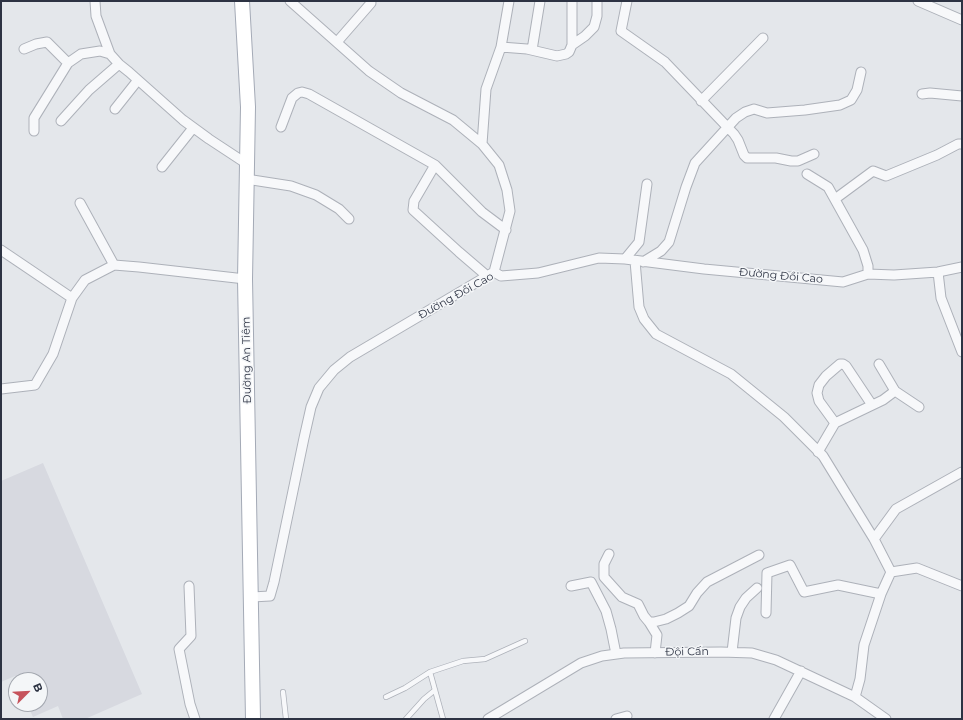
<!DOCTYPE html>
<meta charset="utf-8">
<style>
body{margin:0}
#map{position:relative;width:963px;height:720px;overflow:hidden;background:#e4e7eb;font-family:Montserrat,sans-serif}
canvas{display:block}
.frame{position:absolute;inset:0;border:2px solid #2d3343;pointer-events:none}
.north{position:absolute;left:8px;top:672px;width:40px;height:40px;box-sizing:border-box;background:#f4f6f8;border:1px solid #a4a8b0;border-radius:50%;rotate:66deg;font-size:11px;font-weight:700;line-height:16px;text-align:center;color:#2d3343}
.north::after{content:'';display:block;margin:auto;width:14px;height:18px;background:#c6535c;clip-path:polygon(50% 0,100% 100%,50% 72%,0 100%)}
</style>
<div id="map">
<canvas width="963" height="720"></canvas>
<div class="frame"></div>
<div class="north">B</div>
</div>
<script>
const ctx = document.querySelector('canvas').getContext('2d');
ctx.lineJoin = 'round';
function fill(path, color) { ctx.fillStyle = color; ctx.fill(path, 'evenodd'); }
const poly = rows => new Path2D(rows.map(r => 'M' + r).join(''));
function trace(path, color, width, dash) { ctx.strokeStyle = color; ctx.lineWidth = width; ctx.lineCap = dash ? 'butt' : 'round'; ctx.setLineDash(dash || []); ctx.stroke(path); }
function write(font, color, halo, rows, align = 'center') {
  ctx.font = font + ' Montserrat,sans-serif'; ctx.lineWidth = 3; ctx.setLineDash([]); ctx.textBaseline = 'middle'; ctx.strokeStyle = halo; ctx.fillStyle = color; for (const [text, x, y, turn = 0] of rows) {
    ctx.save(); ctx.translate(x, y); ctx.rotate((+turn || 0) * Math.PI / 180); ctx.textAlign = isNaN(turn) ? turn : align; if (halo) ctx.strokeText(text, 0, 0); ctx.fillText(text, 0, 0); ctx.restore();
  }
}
fill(poly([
 [43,463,142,694,85,719,63,719,58,706,33,717,27,704,40,704,40,680,17,680,15,676,1,682,1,481]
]), '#d7d9e0');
const lane = poly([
 [430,672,443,719],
 [283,692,286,719],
 [386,697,405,688,430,672,463,661,485,659,525,641],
 [406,719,424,699,435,690]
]);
const street = poly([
 [95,1,96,16,110,54,119,64,129,72,183,120,209,139,247,164],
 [290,1,369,71,401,93,453,120,482,144,499,165,507,190,510,211,494,272],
 [627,1,621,31,665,62,734,134,738,140,744,155,747,158,776,158,791,161,798,161,814,154],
 [918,1,962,20],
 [337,42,371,3],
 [572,45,585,36,594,27,597,16,597,1],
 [501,47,509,1],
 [24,49,36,44,47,42,68,63],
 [532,50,540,1],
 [922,94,930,93,962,96],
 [701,101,763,38],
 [115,109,138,80],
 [61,121,89,90,119,64],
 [281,127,292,98,298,93,302,92,309,94,435,165,482,212,506,230],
 [34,131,34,118,68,63,81,54,100,51,110,54],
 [482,144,486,89,501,47,527,49,557,56,566,54,569,52,572,45,572,1],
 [435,165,414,201,413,210,459,252,487,276],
 [162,167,193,128],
 [807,174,828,187,863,250,868,266,868,274],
 [246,179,291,186,316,195,339,209,349,219],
 [835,199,873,171,886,176,937,155,958,144,962,144],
 [80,203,114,265],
 [1,250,72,298],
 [625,259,639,242,647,184],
 [635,261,639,307,644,319,656,334,731,374,784,417,823,456,874,539,891,572,881,594,864,645,860,679,855,697],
 [643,262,661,251,669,242,686,187,695,163,736,118,745,112,754,109,767,113,805,110,840,105,851,100,857,90,861,72],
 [938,272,941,298,962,352],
 [879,364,895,391,919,407],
 [1,389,35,385,53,354,72,298,85,280,114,265,139,267,245,279],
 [835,423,819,401,817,393,819,385,826,376,840,364,843,364,846,366,872,405],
 [818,452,835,423,883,400,895,391],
 [874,539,896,509,962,472],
 [609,554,604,564,604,577,622,597,638,604,644,616,649,622,657,635,655,653],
 [891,572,917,568,962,586],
 [189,586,191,636,179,649,190,704,195,719],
 [571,586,591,582,606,611,611,629,616,654],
 [252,597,270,596,274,582,304,438,311,407,319,388,334,370,350,357,494,272,501,276,538,273,599,258,625,259,704,269,843,282,868,274,894,275,938,272,962,267],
 [766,613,767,573,790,565,804,592,838,585,881,594],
 [649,622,654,622,666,619,678,613,689,606,697,593,707,582,759,555],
 [732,652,736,618,740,607,746,598,757,588],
 [488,719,581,663,602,656,624,653,721,652,752,653,776,660,855,697,886,719],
 [616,719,627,716],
 [774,719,801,671]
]);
const primary = poly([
 [242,1,248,107,245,279,253,719]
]);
trace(lane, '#adb1b9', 6);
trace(street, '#adb1b9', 11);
trace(primary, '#a4aab6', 16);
trace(lane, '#f7f8fa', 4.5);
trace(street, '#f7f8fa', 9);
trace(primary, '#fff', 14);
write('11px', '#2d3343', '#f4f6f8', [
 ["Đường Đồi Cao",781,276,5],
 ["Đường Đồi Cao",456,296,-29],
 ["Đường An Tiêm",247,360,-91],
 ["Đội Cấn",687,652,-1]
]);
</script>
